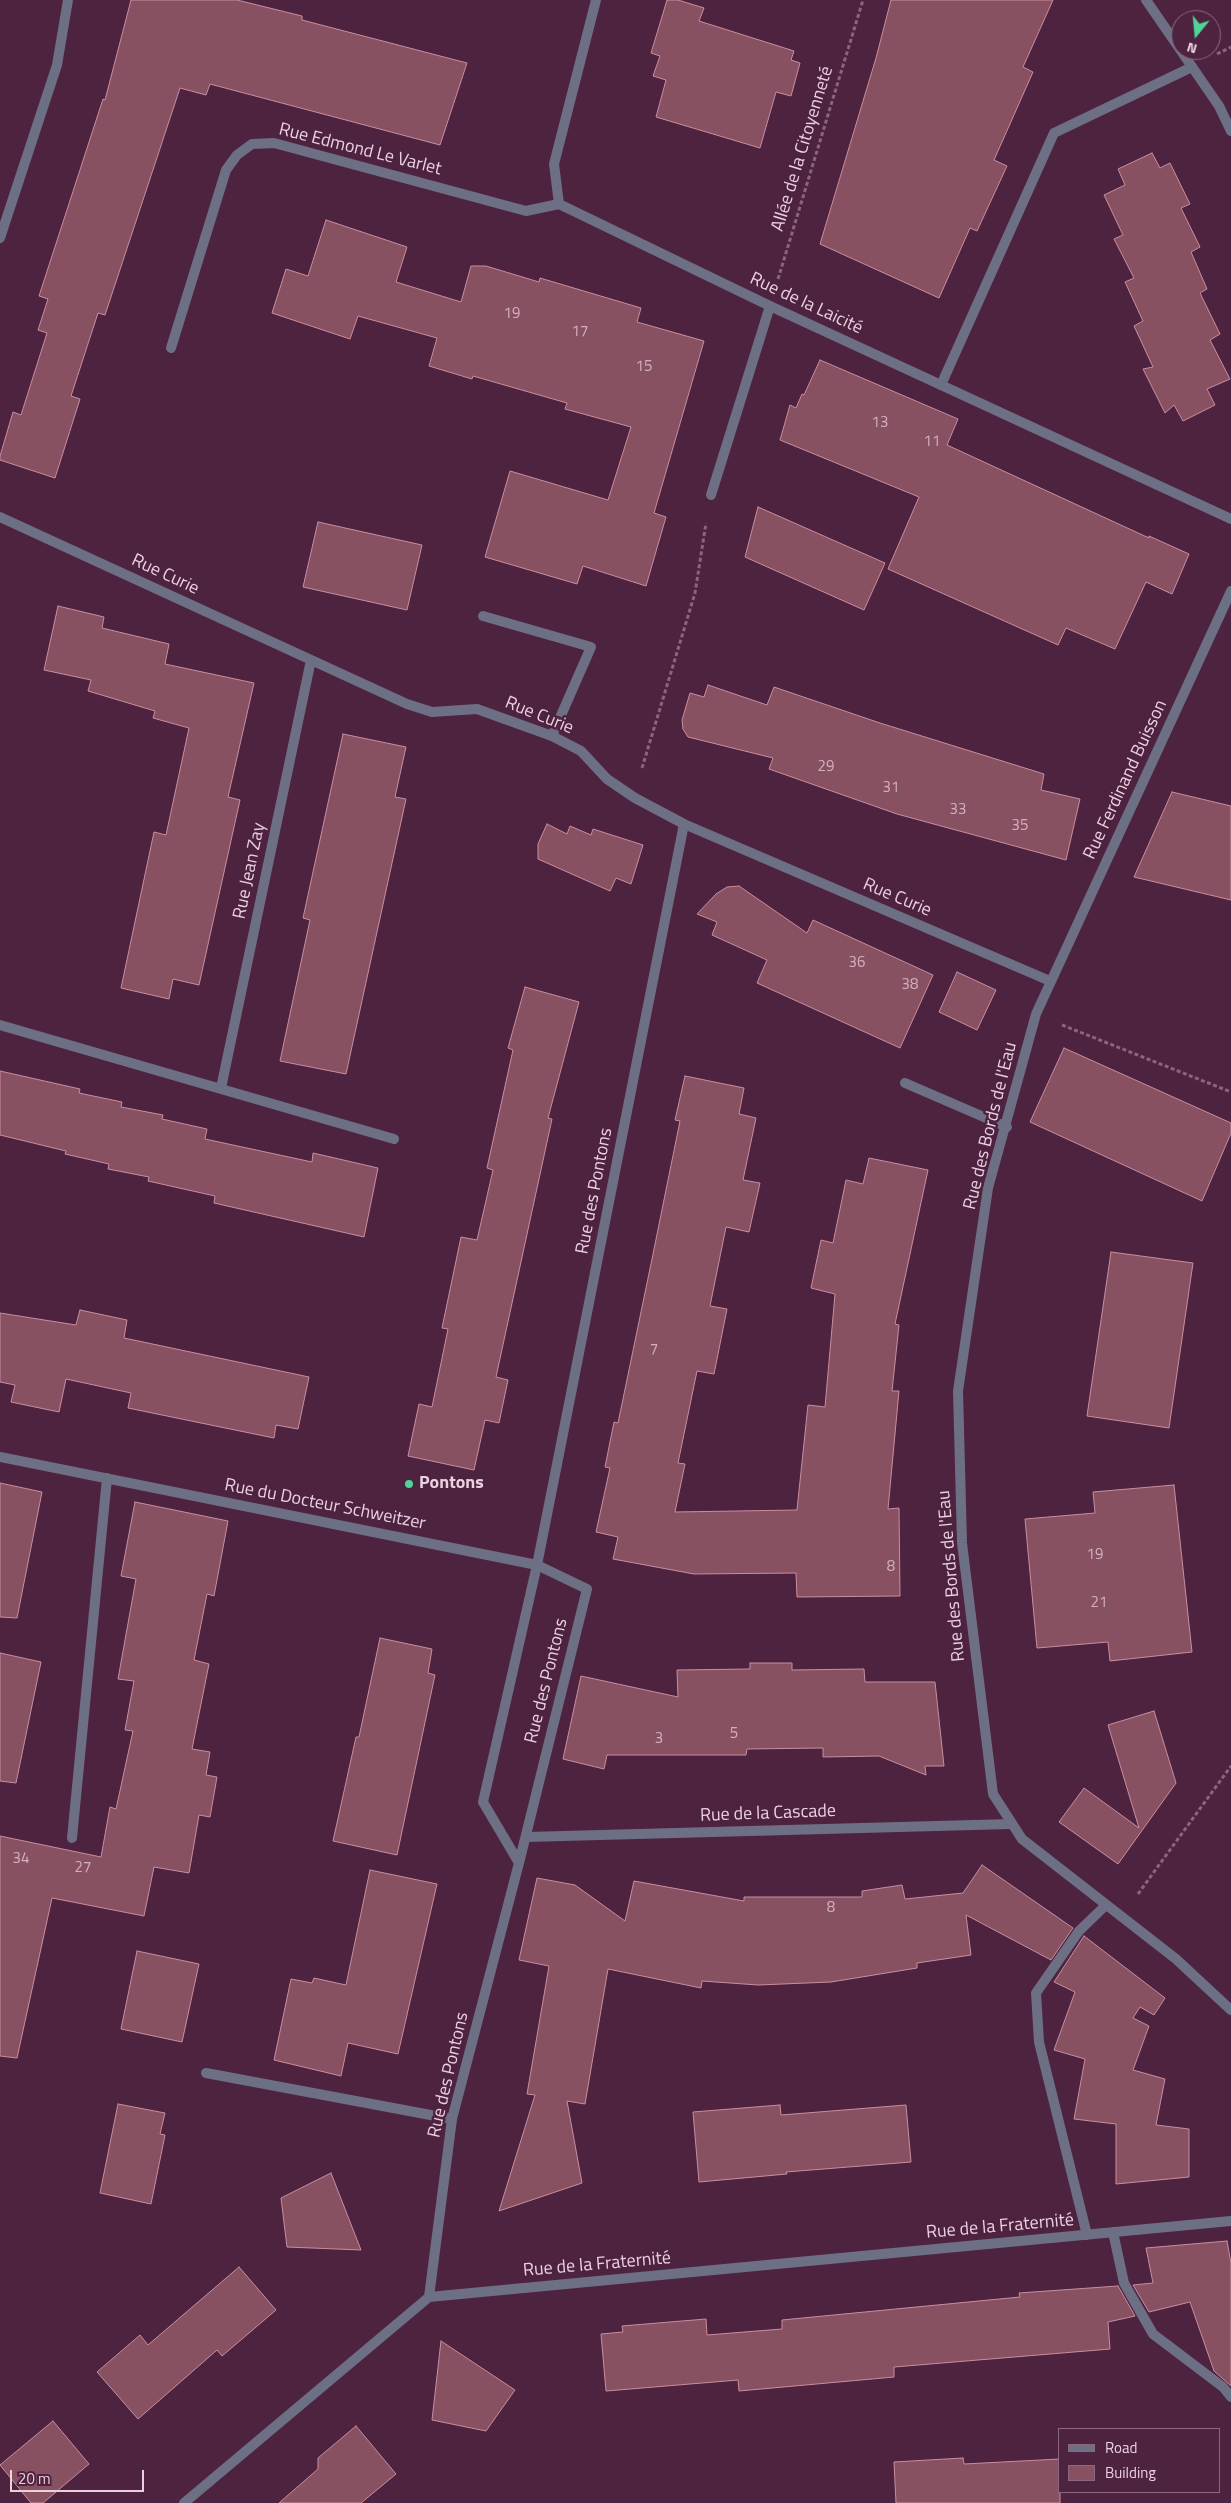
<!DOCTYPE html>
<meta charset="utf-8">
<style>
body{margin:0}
#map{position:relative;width:1231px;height:2503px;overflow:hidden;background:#4d2340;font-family:"Titillium Web",sans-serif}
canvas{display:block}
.legend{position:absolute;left:1058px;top:2428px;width:162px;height:65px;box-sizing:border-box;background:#4d2340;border:1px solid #8c6880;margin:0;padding:6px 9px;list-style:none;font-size:15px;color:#ebd0e0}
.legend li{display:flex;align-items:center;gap:10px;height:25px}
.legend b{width:25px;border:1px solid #8c6880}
.north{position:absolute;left:1171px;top:10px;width:50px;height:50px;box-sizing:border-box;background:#4d2340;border:1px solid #8c6880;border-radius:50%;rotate:197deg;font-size:14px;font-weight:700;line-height:20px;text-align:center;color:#ebd0e0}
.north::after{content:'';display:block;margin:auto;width:18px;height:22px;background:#50d398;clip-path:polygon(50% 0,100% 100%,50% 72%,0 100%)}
.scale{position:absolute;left:10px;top:2470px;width:134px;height:22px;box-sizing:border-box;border:2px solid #ebd0e0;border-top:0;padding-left:6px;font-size:15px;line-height:18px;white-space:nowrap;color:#ebd0e0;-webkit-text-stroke:4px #4d2340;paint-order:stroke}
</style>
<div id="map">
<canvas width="1231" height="2503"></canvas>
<ul class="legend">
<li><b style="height:6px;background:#6d6f85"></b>Road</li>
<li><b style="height:14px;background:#885162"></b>Building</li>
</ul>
<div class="north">N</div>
<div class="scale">20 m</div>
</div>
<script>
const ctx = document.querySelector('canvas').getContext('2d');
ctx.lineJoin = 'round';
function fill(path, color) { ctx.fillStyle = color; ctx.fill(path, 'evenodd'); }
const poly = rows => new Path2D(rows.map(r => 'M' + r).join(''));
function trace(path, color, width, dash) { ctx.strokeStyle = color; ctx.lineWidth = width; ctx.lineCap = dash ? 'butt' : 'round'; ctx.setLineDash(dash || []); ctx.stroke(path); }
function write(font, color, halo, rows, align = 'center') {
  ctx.font = font + ' "Titillium Web",sans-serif'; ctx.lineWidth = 5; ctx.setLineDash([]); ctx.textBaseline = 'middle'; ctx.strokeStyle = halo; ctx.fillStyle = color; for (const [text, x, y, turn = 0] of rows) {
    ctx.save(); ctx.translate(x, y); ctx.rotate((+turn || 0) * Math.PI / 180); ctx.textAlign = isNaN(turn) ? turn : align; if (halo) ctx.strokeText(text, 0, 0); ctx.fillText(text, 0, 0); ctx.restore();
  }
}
const building = poly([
 [131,0,237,0,302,16,302,20,467,63,440,145,210,84,206,95,180,88,105,315,98,313,71,396,80,399,55,478,0,460,0,456,13,412,21,415,47,333,38,330,48,299,39,296,103,99,105,100,131,0],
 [667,0,678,0,704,8,699,21,794,51,791,60,800,63,791,96,776,92,760,148,656,117,666,80,653,76,660,56,651,53,667,0],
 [891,0,1053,0,1023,67,1033,72,994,160,1007,166,977,231,970,228,939,298,820,244,876,58,891,0],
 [1152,153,1160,168,1170,163,1190,204,1181,208,1200,247,1191,252,1207,289,1200,293,1220,334,1210,340,1230,379,1207,389,1215,405,1183,421,1174,405,1165,413,1143,369,1153,367,1134,326,1143,321,1125,282,1134,278,1114,239,1123,235,1104,195,1125,185,1118,169,1152,153],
 [326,220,407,247,396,282,461,302,471,266,486,266,539,282,540,278,641,308,637,322,704,341,654,513,666,517,646,586,583,566,577,584,485,557,510,471,608,500,631,427,565,409,567,403,473,376,472,379,429,366,437,338,358,316,350,339,272,313,286,269,308,276,326,220],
 [820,360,958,419,947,445,1149,538,1149,536,1189,554,1172,594,1146,582,1115,649,1066,628,1058,645,888,569,919,497,780,440,790,405,796,408,802,394,804,395,820,360],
 [758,507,885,563,864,610,745,557,758,507],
 [318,522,422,545,407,610,303,587,318,522],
 [58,606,104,617,102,628,169,644,165,664,254,683,228,797,240,800,199,985,173,979,169,999,121,988,154,832,166,835,189,728,153,718,155,711,88,691,91,680,44,670,58,606],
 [708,685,767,705,774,687,880,723,1044,774,1041,790,1080,799,1066,860,897,814,769,769,773,758,688,737,683,729,682,720,690,693,704,697,708,685],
 [343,734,406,747,395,797,406,799,346,1074,280,1061,310,920,303,918,343,734],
 [1172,792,1231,806,1231,900,1134,877,1172,792],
 [547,824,567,834,570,826,591,835,593,829,643,845,631,884,616,878,610,891,538,859,538,844,547,824],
 [739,886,807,933,813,920,933,975,900,1048,757,983,767,960,712,935,717,922,697,914,716,894,727,887,739,886],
 [957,972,996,990,977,1030,939,1012,957,972],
 [525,987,579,1002,548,1118,552,1119,496,1377,508,1380,499,1423,485,1420,474,1470,408,1456,419,1404,432,1407,448,1329,442,1328,461,1237,477,1240,493,1170,487,1168,513,1050,508,1048,525,987],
 [1064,1048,1231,1123,1231,1133,1202,1201,1030,1122,1064,1048],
 [0,1071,80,1089,79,1093,122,1102,121,1107,163,1115,162,1119,207,1129,205,1139,312,1162,313,1153,378,1168,364,1237,214,1203,215,1196,148,1181,149,1177,108,1169,109,1164,65,1154,66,1151,0,1135,0,1071],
 [685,1076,744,1088,739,1114,756,1118,743,1180,760,1183,749,1232,726,1227,710,1306,727,1309,714,1374,697,1371,678,1463,685,1464,675,1512,797,1510,808,1405,825,1407,835,1294,811,1288,821,1240,833,1243,846,1180,863,1184,869,1158,928,1170,895,1324,899,1325,892,1391,899,1391,888,1509,899,1508,900,1596,797,1597,796,1573,694,1574,613,1559,618,1537,596,1532,610,1468,605,1467,614,1422,618,1423,652,1259,680,1121,675,1120,685,1076],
 [1111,1252,1193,1263,1169,1428,1087,1416,1111,1252],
 [80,1310,127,1320,124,1338,309,1377,298,1429,276,1425,274,1438,128,1408,131,1393,66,1379,59,1412,11,1402,15,1385,0,1382,0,1313,76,1325,80,1310],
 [0,1483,42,1492,17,1618,0,1617,0,1483],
 [1174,1485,1192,1652,1110,1661,1108,1642,1037,1648,1025,1519,1095,1513,1093,1492,1174,1485],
 [135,1502,228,1521,214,1596,207,1594,194,1660,209,1664,192,1749,210,1752,206,1775,217,1777,210,1817,199,1815,189,1873,154,1867,144,1916,52,1898,17,2058,0,2056,0,1836,101,1857,110,1807,116,1809,133,1731,125,1730,134,1681,118,1679,136,1579,121,1576,135,1502],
 [380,1638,432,1649,428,1673,435,1675,397,1855,333,1841,356,1737,359,1737,380,1638],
 [0,1653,41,1662,16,1783,0,1781,0,1653],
 [750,1663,792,1663,792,1670,864,1669,865,1682,935,1682,944,1766,925,1766,926,1775,879,1756,823,1757,823,1748,747,1749,746,1755,607,1755,604,1769,563,1759,581,1676,678,1697,677,1670,750,1669,750,1663],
 [1154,1711,1176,1783,1118,1864,1059,1822,1084,1788,1139,1828,1108,1725,1154,1711],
 [982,1865,1073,1928,1051,1960,966,1915,971,1955,917,1963,917,1968,831,1982,758,1985,702,1981,701,1988,608,1969,585,2104,567,2101,582,2183,499,2211,535,2095,527,2094,549,1966,519,1960,537,1878,575,1885,625,1921,634,1881,744,1901,744,1897,862,1897,862,1891,902,1885,905,1899,963,1893,982,1865],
 [370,1870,437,1884,398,2054,348,2043,341,2076,274,2060,291,1979,312,1983,314,1978,346,1985,370,1870],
 [1084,1936,1165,1998,1154,2015,1140,2007,1133,2018,1149,2026,1133,2070,1165,2079,1156,2125,1189,2129,1189,2177,1116,2184,1116,2124,1074,2119,1085,2059,1054,2050,1075,1992,1054,1982,1084,1936],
 [137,1951,199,1964,182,2042,121,2029,137,1951],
 [118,2104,165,2113,160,2134,165,2135,151,2204,100,2193,118,2104],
 [780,2105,781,2115,906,2105,911,2162,786,2172,787,2174,699,2182,693,2112,780,2105],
 [331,2173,361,2250,287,2247,281,2198,331,2173],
 [1227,2241,1231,2263,1231,2386,1214,2371,1190,2302,1149,2312,1133,2285,1153,2283,1146,2248,1227,2241],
 [239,2267,276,2310,222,2356,217,2350,138,2419,97,2372,140,2335,148,2345,239,2267],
 [1118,2286,1135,2316,1108,2322,1110,2349,894,2367,894,2377,739,2391,738,2380,606,2391,601,2334,623,2332,622,2326,706,2319,707,2335,782,2329,782,2320,1020,2297,1019,2293,1118,2286],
 [441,2341,515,2390,486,2431,432,2420,441,2341],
 [53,2421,89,2464,43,2503,31,2503,0,2465,53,2421],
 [356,2426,396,2474,361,2503,279,2503,318,2469,318,2458,356,2426],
 [963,2458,964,2464,1060,2459,1060,2503,896,2503,894,2462,963,2458]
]);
fill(building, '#885162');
trace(building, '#ca8e9f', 1);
trace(poly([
 [1217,54,1231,47],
 [778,279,863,0],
 [642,768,695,593,706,523],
 [1062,1025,1231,1092],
 [1138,1894,1231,1766]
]), '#8a657d', 3, [4, 2.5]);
trace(poly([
 [941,385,1054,133,1192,67],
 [711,495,770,306],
 [483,616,591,647,552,736],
 [905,1083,1007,1127],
 [526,1837,1011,1824],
 [206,2073,452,2119]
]), '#6d6f85', 10);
trace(poly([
 [596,0,554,164,559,204,770,306,1231,519],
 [1146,0,1219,106,1231,131],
 [0,238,57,65,68,0],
 [171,348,226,170,237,155,252,144,274,143,526,211,559,204],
 [0,517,407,704,432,712,477,709,552,736,581,751,607,779,635,798,684,824,1050,981],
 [1231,591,1036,1014,988,1188,958,1391,962,1543,993,1794,1022,1839,1176,1959,1231,2010],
 [0,1025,394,1139],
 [221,1088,311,660],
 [0,1457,537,1565,587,1589,519,1863,452,2119,429,2297],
 [72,1838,107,1478],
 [519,1863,483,1802,537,1565,684,824],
 [1113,2232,1124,2283,1153,2334,1223,2387,1231,2397],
 [1087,2235,1039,2042,1036,1993,1079,1931,1106,1905],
 [184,2503,429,2297,1231,2221]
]), '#6d6f85', 10);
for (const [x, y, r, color] of [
 [409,1484,5,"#50d398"]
]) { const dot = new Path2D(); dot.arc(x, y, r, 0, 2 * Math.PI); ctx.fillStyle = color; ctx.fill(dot); trace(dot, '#4d2340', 2); }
write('15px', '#d2b0c0', null, [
 ["19",512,314],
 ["17",580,332],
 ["15",644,367],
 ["13",880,423],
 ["11",932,442],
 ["29",826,767],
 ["31",891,788],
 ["33",958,810],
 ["35",1020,826],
 ["36",857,963],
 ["38",910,985],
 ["7",654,1350],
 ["19",1095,1555],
 ["8",891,1567],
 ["21",1099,1603],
 ["5",734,1734],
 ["3",659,1739],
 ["34",21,1859],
 ["27",83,1868],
 ["8",831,1908]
]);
write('18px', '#ebd0e0', '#4d2340', [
 ["Allée de la Citoyenneté",803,149,-73],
 ["Rue Edmond Le Varlet",360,150,14],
 ["Rue de la Laicité",806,304,25],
 ["Rue Curie",165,575,25],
 ["Rue Curie",539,716,22],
 ["Rue Ferdinand Buisson",1126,780,-65],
 ["Rue Jean Zay",250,871,-78],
 ["Rue Curie",897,898,23],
 ["Rue des Bords de l'Eau",991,1126,-76],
 ["Rue des Pontons",595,1191,-79],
 ["Rue du Docteur Schweitzer",325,1505,11],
 ["Rue des Bords de l'Eau",952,1576,-95],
 ["Rue des Pontons",547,1681,-76],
 ["Rue de la Cascade",768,1814,-2],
 ["Rue des Pontons",449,2075,-77],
 ["Rue de la Fraternité",1000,2227,-5],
 ["Rue de la Fraternité",597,2265,-5]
]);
write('bold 18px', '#ebd0e0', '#4d2340', [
 ["Pontons",419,1484]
], 'left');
</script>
